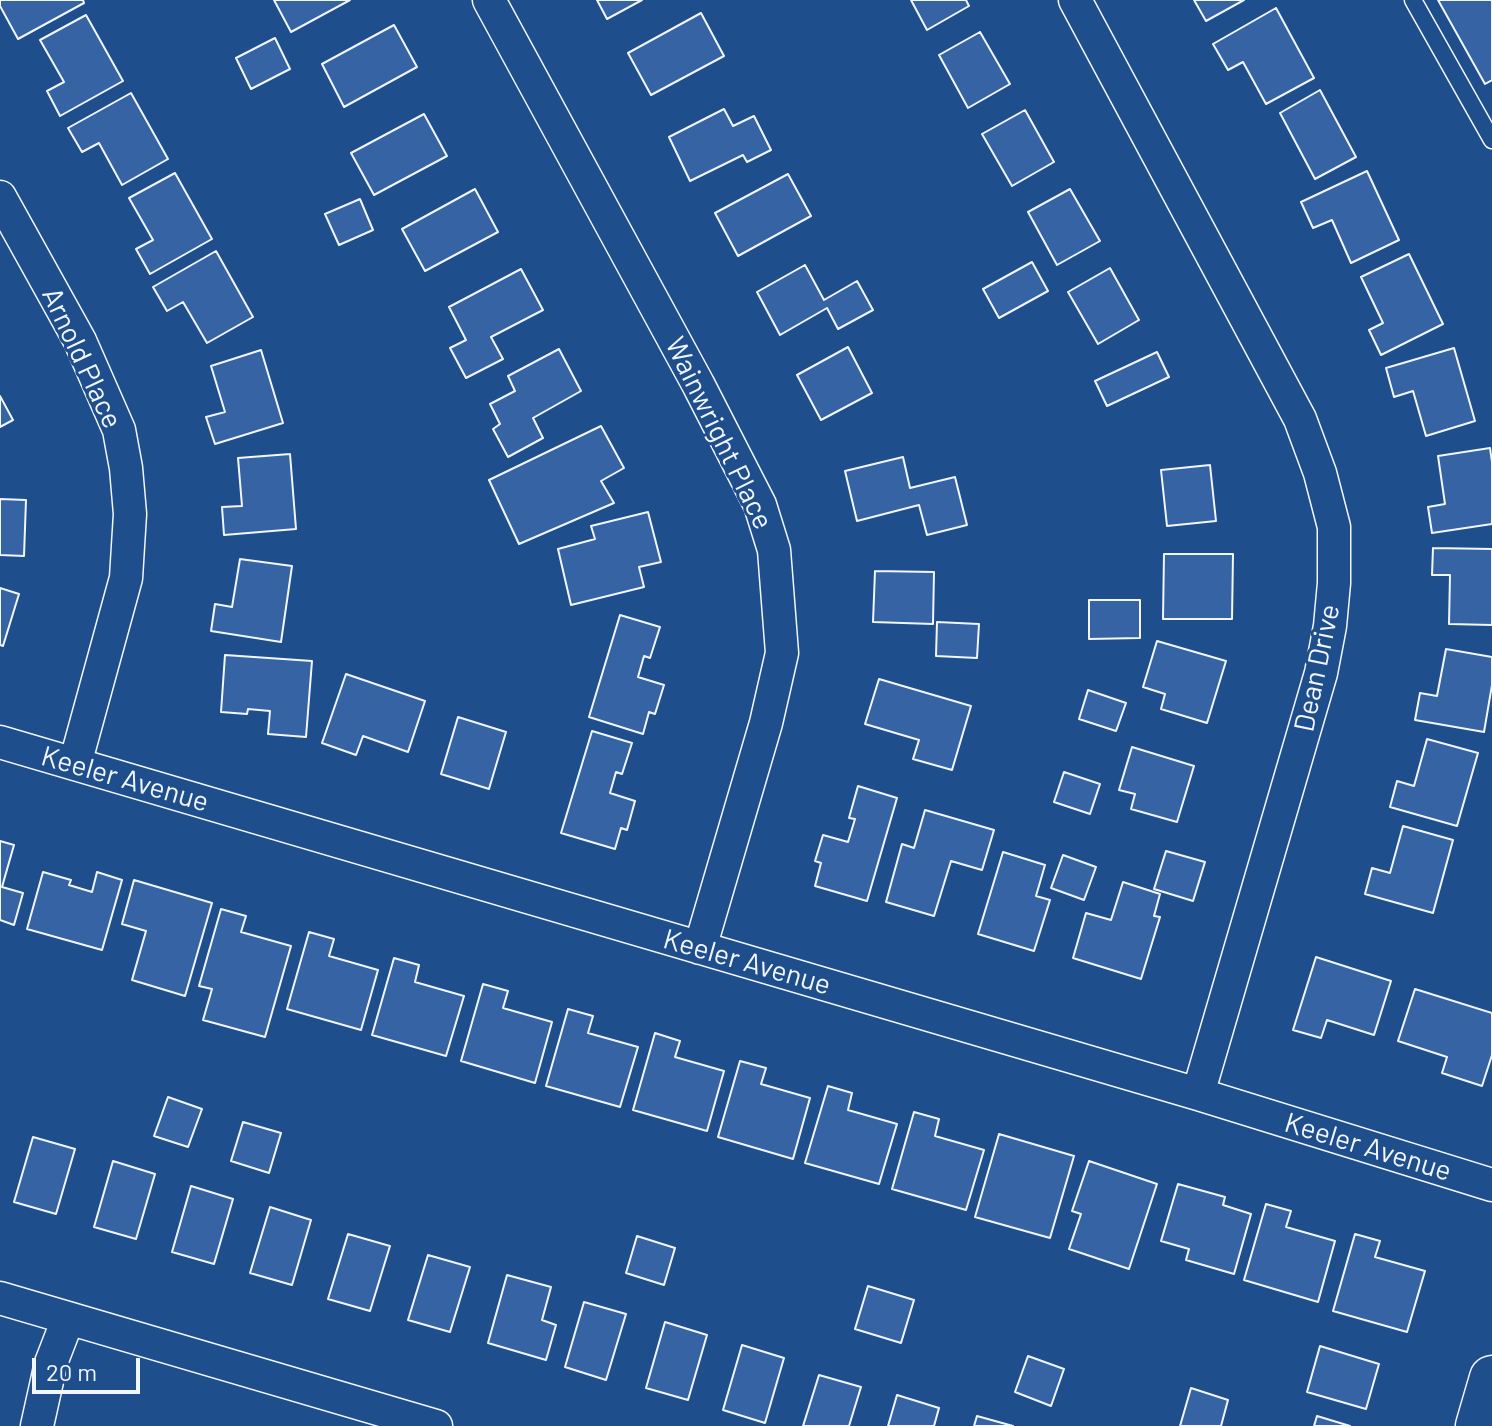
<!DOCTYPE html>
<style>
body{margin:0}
#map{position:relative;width:1492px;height:1426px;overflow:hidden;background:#1f4e8c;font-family:Barlow,sans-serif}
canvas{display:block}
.scale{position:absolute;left:32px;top:1358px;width:108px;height:36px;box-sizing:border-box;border:4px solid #f2f6ff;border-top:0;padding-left:10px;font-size:24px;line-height:28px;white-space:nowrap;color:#f2f6ff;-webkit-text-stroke:6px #1f4e8c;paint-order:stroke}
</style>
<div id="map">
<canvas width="1492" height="1426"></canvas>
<div class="scale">20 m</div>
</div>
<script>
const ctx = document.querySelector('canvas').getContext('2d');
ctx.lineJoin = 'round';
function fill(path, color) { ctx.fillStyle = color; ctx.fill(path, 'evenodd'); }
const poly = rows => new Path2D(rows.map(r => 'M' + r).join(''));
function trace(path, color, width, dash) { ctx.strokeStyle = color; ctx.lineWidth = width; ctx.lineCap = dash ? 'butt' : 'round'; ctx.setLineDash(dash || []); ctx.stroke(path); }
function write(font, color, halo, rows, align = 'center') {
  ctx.font = font + ' Barlow,sans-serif'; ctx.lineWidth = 6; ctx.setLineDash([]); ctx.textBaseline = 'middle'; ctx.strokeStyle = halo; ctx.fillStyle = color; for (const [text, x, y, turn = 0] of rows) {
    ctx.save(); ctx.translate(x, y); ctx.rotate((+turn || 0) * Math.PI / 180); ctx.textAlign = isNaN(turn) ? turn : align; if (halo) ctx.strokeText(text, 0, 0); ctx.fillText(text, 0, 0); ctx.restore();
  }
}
const building = poly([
 [0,0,83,0,84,3,18,39,0,6,0,0],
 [274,0,350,0,291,32,274,0],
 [597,0,642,0,607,19,597,0],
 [911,0,966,0,969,6,927,30,911,0],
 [1194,0,1244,0,1206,21,1194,0],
 [1438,0,1492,0,1492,80,1485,84,1438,0],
 [1276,8,1314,78,1266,104,1243,62,1228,70,1213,44,1276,8],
 [701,13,724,56,651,95,628,53,701,13],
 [86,15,123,81,60,116,47,91,64,82,40,40,86,15],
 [394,25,417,67,344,107,322,64,394,25],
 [980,32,1010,84,968,108,939,55,980,32],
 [275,38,290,69,251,89,236,58,275,38],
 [1320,90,1356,157,1315,179,1280,113,1320,90],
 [131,93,168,159,122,185,99,143,82,152,68,128,131,93],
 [724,109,733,126,754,116,771,150,747,162,743,155,690,181,669,137,724,109],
 [1025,110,1054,162,1012,186,982,134,1025,110],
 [424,114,447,156,374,195,351,153,424,114],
 [1367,171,1399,240,1351,263,1332,220,1313,228,1301,202,1367,171],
 [175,173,212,239,150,274,136,249,153,240,129,198,175,173],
 [788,174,811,216,738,256,715,213,788,174],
 [475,189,498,232,425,271,402,229,475,189],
 [1070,189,1100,241,1057,265,1028,212,1070,189],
 [360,199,373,230,339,245,325,214,360,199],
 [216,251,253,317,207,343,183,302,167,311,153,287,216,251],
 [1409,254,1443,324,1381,355,1369,330,1383,323,1361,277,1409,254],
 [1032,262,1048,291,999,318,983,289,1032,262],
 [805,265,824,300,857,281,873,310,838,329,827,308,780,335,757,292,805,265],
 [1110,268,1139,320,1098,344,1068,292,1110,268],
 [521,269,543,310,491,337,503,359,466,378,450,348,466,340,449,307,521,269],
 [848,347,872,393,821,420,797,375,848,347],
 [1454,348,1475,421,1426,436,1413,391,1394,397,1386,368,1454,348],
 [559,349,581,391,533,418,543,438,508,457,493,429,500,424,490,404,515,391,508,376,559,349],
 [261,350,283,423,215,444,206,417,225,412,211,366,261,350],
 [1157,352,1169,377,1107,406,1095,381,1157,352],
 [0,396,13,420,0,427,0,396],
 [601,426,624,468,601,481,614,503,519,544,489,480,601,426],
 [1490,448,1492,462,1492,524,1432,533,1428,507,1445,504,1438,456,1490,448],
 [290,454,296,529,224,535,222,507,242,506,238,458,290,454],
 [903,457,910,488,955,477,967,525,927,535,919,505,857,521,845,471,903,457],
 [1210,465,1216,521,1167,526,1161,470,1210,465],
 [0,499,26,500,24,556,0,555,0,499],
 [648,512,661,562,639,567,644,587,571,605,558,549,595,539,591,526,648,512],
 [1433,548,1492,549,1492,625,1449,624,1450,575,1432,575,1433,548],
 [1164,554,1233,554,1232,619,1163,619,1164,554],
 [240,559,292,566,281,642,211,631,215,604,232,607,240,559],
 [875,571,934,572,933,624,873,622,875,571],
 [0,588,19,594,3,646,0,645,0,588],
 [1089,600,1140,600,1140,638,1089,639,1089,600],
 [620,615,660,627,650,658,644,656,638,677,664,685,655,714,649,712,643,734,589,717,620,615],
 [937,622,979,624,977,658,936,656,937,622],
 [1157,641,1226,661,1207,723,1161,709,1165,694,1143,687,1157,641],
 [1446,649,1492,657,1492,685,1484,732,1415,720,1420,693,1437,696,1446,649],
 [225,655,312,661,306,737,268,734,270,711,248,709,247,714,221,712,225,655],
 [346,674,425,701,408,752,363,736,356,755,322,743,346,674],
 [879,679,971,706,952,770,913,759,919,740,865,724,879,679],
 [1088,690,1126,703,1116,731,1079,719,1088,690],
 [458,717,506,732,489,789,441,774,458,717],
 [592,731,632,743,622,774,616,772,610,793,635,801,627,830,621,828,615,849,561,833,592,731],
 [1427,739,1478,753,1457,826,1390,807,1397,781,1414,786,1427,739],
 [1132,747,1194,766,1177,822,1131,809,1135,794,1119,790,1132,747],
 [1064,772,1100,784,1090,814,1054,802,1064,772],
 [858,786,897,798,867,901,815,886,821,863,815,861,823,835,848,842,855,819,849,818,858,786],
 [925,810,994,830,982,870,951,861,934,916,886,902,902,844,914,848,925,810],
 [1403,826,1453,840,1433,913,1365,894,1372,868,1390,873,1403,826],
 [0,841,14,845,2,887,23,893,14,925,0,920,0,841],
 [1166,851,1205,862,1193,901,1154,889,1166,851],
 [1003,852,1045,865,1036,896,1050,900,1034,951,978,934,1003,852],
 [1063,855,1096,867,1084,900,1051,888,1063,855],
 [43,872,71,880,69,885,92,892,97,872,122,880,102,950,27,929,43,872],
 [134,880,212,903,185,996,132,980,146,931,122,924,134,880],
 [1123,882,1160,894,1154,916,1160,917,1141,979,1073,958,1086,913,1111,920,1123,882],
 [221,909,246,916,241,932,291,946,265,1037,203,1020,212,989,199,986,221,909],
 [309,932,334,939,329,956,378,970,361,1030,287,1009,309,932],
 [1316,957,1391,981,1374,1035,1327,1020,1321,1038,1293,1030,1316,957],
 [394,958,419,965,415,982,464,996,446,1056,372,1035,394,958],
 [483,984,508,991,503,1008,552,1022,535,1083,461,1061,483,984],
 [1415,989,1492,1013,1492,1055,1482,1086,1442,1073,1447,1057,1398,1041,1415,989],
 [568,1009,593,1016,588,1033,638,1047,620,1107,546,1086,568,1009],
 [655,1033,680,1041,675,1057,724,1071,707,1131,633,1110,655,1033],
 [740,1061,766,1068,761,1084,810,1098,793,1159,718,1137,740,1061],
 [828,1086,852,1093,848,1110,897,1124,879,1184,805,1163,828,1086],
 [168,1097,202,1109,188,1147,154,1136,168,1097],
 [914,1112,939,1119,935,1136,984,1150,966,1210,892,1189,914,1112],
 [243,1122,281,1133,269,1173,231,1161,243,1122],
 [999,1134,1074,1156,1050,1238,975,1217,999,1134],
 [33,1137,75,1149,56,1214,14,1202,33,1137],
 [113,1161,155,1174,136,1239,94,1227,113,1161],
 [1089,1161,1157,1184,1129,1269,1069,1249,1081,1214,1072,1211,1089,1161],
 [1178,1184,1225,1197,1223,1205,1251,1214,1234,1274,1186,1260,1189,1249,1161,1241,1178,1184],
 [191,1186,233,1199,214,1264,172,1252,191,1186],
 [1266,1204,1291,1211,1286,1227,1335,1241,1318,1302,1244,1280,1266,1204],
 [270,1207,311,1220,292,1285,250,1273,270,1207],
 [348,1234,390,1246,370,1311,328,1299,348,1234],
 [1355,1234,1380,1241,1375,1257,1425,1271,1407,1332,1333,1311,1355,1234],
 [637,1236,675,1248,664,1285,626,1273,637,1236],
 [428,1255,470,1267,450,1332,408,1320,428,1255],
 [507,1275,551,1287,542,1320,556,1325,546,1360,488,1343,507,1275],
 [868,1286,914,1300,901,1343,855,1329,868,1286],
 [584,1302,626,1314,606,1380,565,1367,584,1302],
 [665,1322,707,1335,688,1400,646,1388,665,1322],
 [742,1345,784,1358,765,1423,723,1410,742,1345],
 [1320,1346,1379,1364,1366,1409,1307,1392,1320,1346],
 [1028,1356,1064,1369,1051,1406,1015,1392,1028,1356],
 [819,1375,861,1387,849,1426,803,1426,819,1375],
 [1191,1388,1228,1400,1221,1426,1180,1426,1191,1388],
 [897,1395,939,1408,934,1426,888,1426,897,1395],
 [977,1416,1013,1426,974,1426,977,1416],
 [1317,1416,1350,1426,1314,1426,1317,1416]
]);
fill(building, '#3563a3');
trace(building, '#f2f6ff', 2);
const lane = poly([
 [1413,0,1492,140]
]);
const street = poly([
 [489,0,698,384,760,505,774,550,782,653,766,723,700,948],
 [1075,0,1300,419,1320,473,1334,527,1334,583,1330,626,1321,673,1198,1094],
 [0,197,80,341,119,430,126,468,130,514,126,578,75,764],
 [0,742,1198,1094,1492,1185],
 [0,1298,436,1426],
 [37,1426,51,1363,68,1319]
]);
const secondary = poly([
 [1478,1426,1492,1378]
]);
trace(lane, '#f2f6ff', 19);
trace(street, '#f2f6ff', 35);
trace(secondary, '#f2f6ff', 47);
trace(lane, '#1f4e8c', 16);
trace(street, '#1f4e8c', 32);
trace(secondary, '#1f4e8c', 44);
write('28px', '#f2f6ff', '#1f4e8c', [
 ["Arnold Place",82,358,65],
 ["Wainwright Place",719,433,64],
 ["Dean Drive",1317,668,-78],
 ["Keeler Avenue",125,779,16],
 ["Keeler Avenue",747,962,16],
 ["Keeler Avenue",1368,1147,17]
]);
</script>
